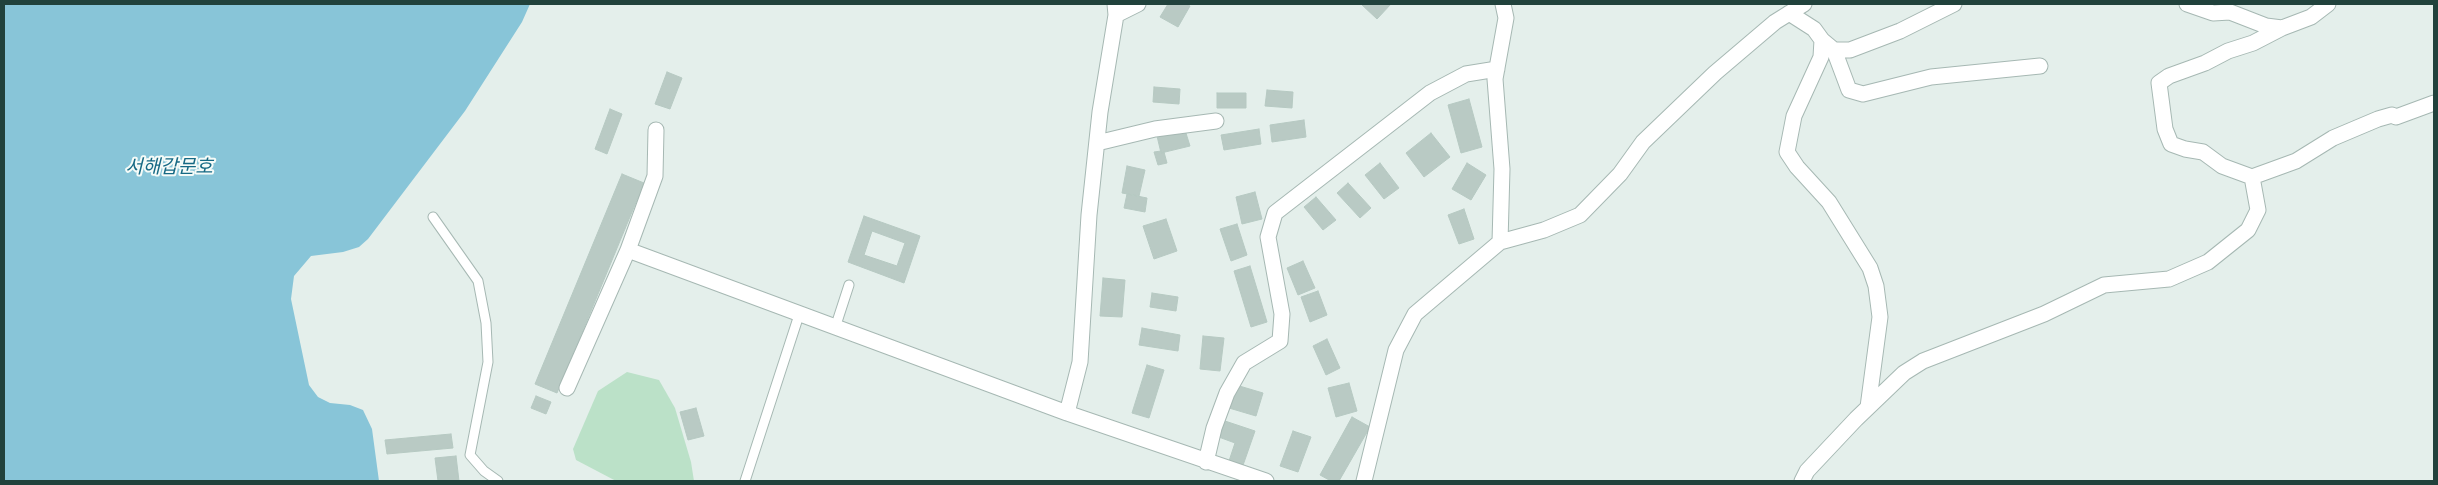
<!DOCTYPE html>
<meta charset="utf-8">
<style>
body{margin:0}
#map{position:relative;width:2438px;height:485px;overflow:hidden;background:#e4efeb;font-family:Jost,sans-serif}
canvas{display:block}
.frame{position:absolute;inset:0;border:5px solid #21423c;pointer-events:none}
</style>
<div id="map">
<canvas width="2438" height="485"></canvas>
<div class="frame"></div>
</div>
<script>
const ctx = document.querySelector('canvas').getContext('2d');
ctx.lineJoin = 'round';
function fill(path, color) { ctx.fillStyle = color; ctx.fill(path, 'evenodd'); }
const poly = rows => new Path2D(rows.map(r => 'M' + r).join(''));
function trace(path, color, width, dash) { ctx.strokeStyle = color; ctx.lineWidth = width; ctx.lineCap = dash ? 'butt' : 'round'; ctx.setLineDash(dash || []); ctx.stroke(path); }
function write(font, color, halo, rows, align = 'center') {
  ctx.font = font + ' Jost,"Noto Sans KR",sans-serif'; ctx.lineWidth = 4; ctx.setLineDash([]); ctx.textBaseline = 'middle'; ctx.strokeStyle = halo; ctx.fillStyle = color; for (const [text, x, y, turn = 0] of rows) {
    ctx.save(); ctx.translate(x, y); ctx.rotate((+turn || 0) * Math.PI / 180); ctx.textAlign = isNaN(turn) ? turn : align; if (halo) ctx.strokeText(text, 0, 0); ctx.fillText(text, 0, 0); ctx.restore();
  }
}
fill(poly([
 [627,372,659,380,675,408,691,462,694,481,616,481,576,460,573,449,598,391]
]), '#bbe1c8');
fill(poly([
 [4,4,530,4,522,22,465,111,368,239,359,247,343,252,311,256,294,276,291,299,309,385,318,397,330,403,350,405,363,410,372,429,379,481,4,481]
]), '#88c5d8');
const building = poly([
 [1168,4,1186,4,1190,6,1178,27,1160,17,1168,4],
 [1361,4,1391,4,1377,19,1361,4],
 [667,72,682,78,670,109,655,104,667,72],
 [1154,87,1180,89,1179,104,1153,102,1154,87],
 [1267,90,1293,92,1292,108,1265,106,1267,90],
 [1217,93,1246,93,1246,108,1217,108,1217,93],
 [1469,99,1482,147,1461,153,1448,105,1469,99],
 [610,109,622,114,607,154,595,149,610,109],
 [1304,120,1306,137,1272,142,1270,125,1304,120],
 [1259,129,1261,144,1224,150,1221,135,1259,129],
 [1185,130,1190,146,1161,153,1157,136,1185,130],
 [1431,133,1450,157,1424,177,1406,153,1431,133],
 [1161,151,1161,153,1164,152,1167,163,1158,165,1154,152,1161,151],
 [1380,163,1399,188,1384,199,1365,175,1380,163],
 [1467,163,1486,175,1471,200,1452,189,1467,163],
 [1127,166,1145,170,1139,196,1122,193,1127,166],
 [622,174,644,183,557,393,535,384,622,174],
 [1348,183,1371,208,1360,218,1337,193,1348,183],
 [1255,192,1262,219,1242,224,1236,197,1255,192],
 [1127,194,1147,198,1145,212,1124,208,1127,194],
 [1316,197,1336,220,1323,230,1304,207,1316,197],
 [1464,209,1474,239,1459,244,1448,215,1464,209],
 [864,216,920,236,904,283,848,262,864,216],
 [872,231,905,243,897,266,864,255,872,231],
 [1166,219,1177,251,1154,259,1143,226,1166,219],
 [1237,224,1247,255,1231,261,1220,229,1237,224],
 [1303,261,1315,288,1298,295,1287,268,1303,261],
 [1250,266,1267,322,1251,327,1234,271,1250,266],
 [1103,278,1125,280,1122,317,1100,316,1103,278],
 [1318,291,1327,315,1310,322,1301,297,1318,291],
 [1152,293,1178,297,1176,311,1150,307,1152,293],
 [1142,328,1180,335,1178,351,1139,345,1142,328],
 [1203,336,1224,338,1220,371,1200,369,1203,336],
 [1327,339,1340,368,1326,375,1313,346,1327,339],
 [1147,365,1164,370,1149,418,1132,413,1147,365],
 [1349,383,1357,411,1336,417,1328,388,1349,383],
 [1236,385,1263,393,1256,416,1229,408,1236,385],
 [536,396,551,402,546,414,531,408,536,396],
 [696,408,704,436,688,440,680,412,696,408],
 [1352,417,1370,427,1339,481,1331,481,1320,475,1352,417],
 [1222,420,1255,431,1241,471,1227,467,1235,443,1216,436,1222,420],
 [1293,431,1311,437,1298,472,1280,466,1293,431],
 [451,434,453,448,387,454,385,440,451,434],
 [456,456,459,481,438,481,435,458,456,456]
]);
fill(building, '#b9cac4');
trace(building, '#b6c9c2', 1);
const lane = poly([
 [433,217,478,281,486,323,488,362,470,455,484,471,498,481],
 [835,328,849,285],
 [745,481,799,315]
]);
const street = poly([
 [1115,4,1116,15,1100,112,1089,215,1080,362,1067,413,1266,481],
 [2187,4,2213,13,2230,12,2266,26,2282,28,2311,17,2328,4],
 [1789,13,1814,29,1822,40,1821,57,1794,116,1787,152,1797,167,1829,202,1870,268,1876,286,1880,317,1868,407],
 [1116,15,1138,4],
 [1822,40,1834,50,1849,90,1863,94,1931,77,2040,66],
 [1834,50,1850,50,1900,31,1954,4],
 [1097,143,1155,129,1216,121],
 [2252,177,2222,166,2203,152,2185,149,2171,144,2165,129,2159,83,2169,76,2205,63,2228,51,2253,43,2282,28],
 [1500,242,1502,169,1495,79,1506,18,1503,4],
 [628,250,1067,413],
 [567,388,628,250,655,176,656,130],
 [1206,462,1214,428,1227,393,1244,363,1280,341,1282,314,1268,237,1275,213,1430,93,1466,74,1497,69],
 [1364,481,1396,350,1415,314,1500,242,1544,230,1580,215,1620,174,1643,142,1715,73,1775,22,1804,4],
 [1802,481,1807,471,1856,419,1904,373,1923,361,2044,314,2104,285,2169,279,2208,262,2248,230,2258,210,2252,177,2296,161,2333,138,2378,119,2392,115,2396,117,2434,103]
]);
trace(lane, '#a6b8b3', 11);
trace(street, '#a6b8b3', 17);
trace(lane, '#fff', 9);
trace(street, '#fff', 15);
write('italic 19px', '#166984', '#f5fbf8', [
 ["서해갑문호",169,168]
]);
</script>
